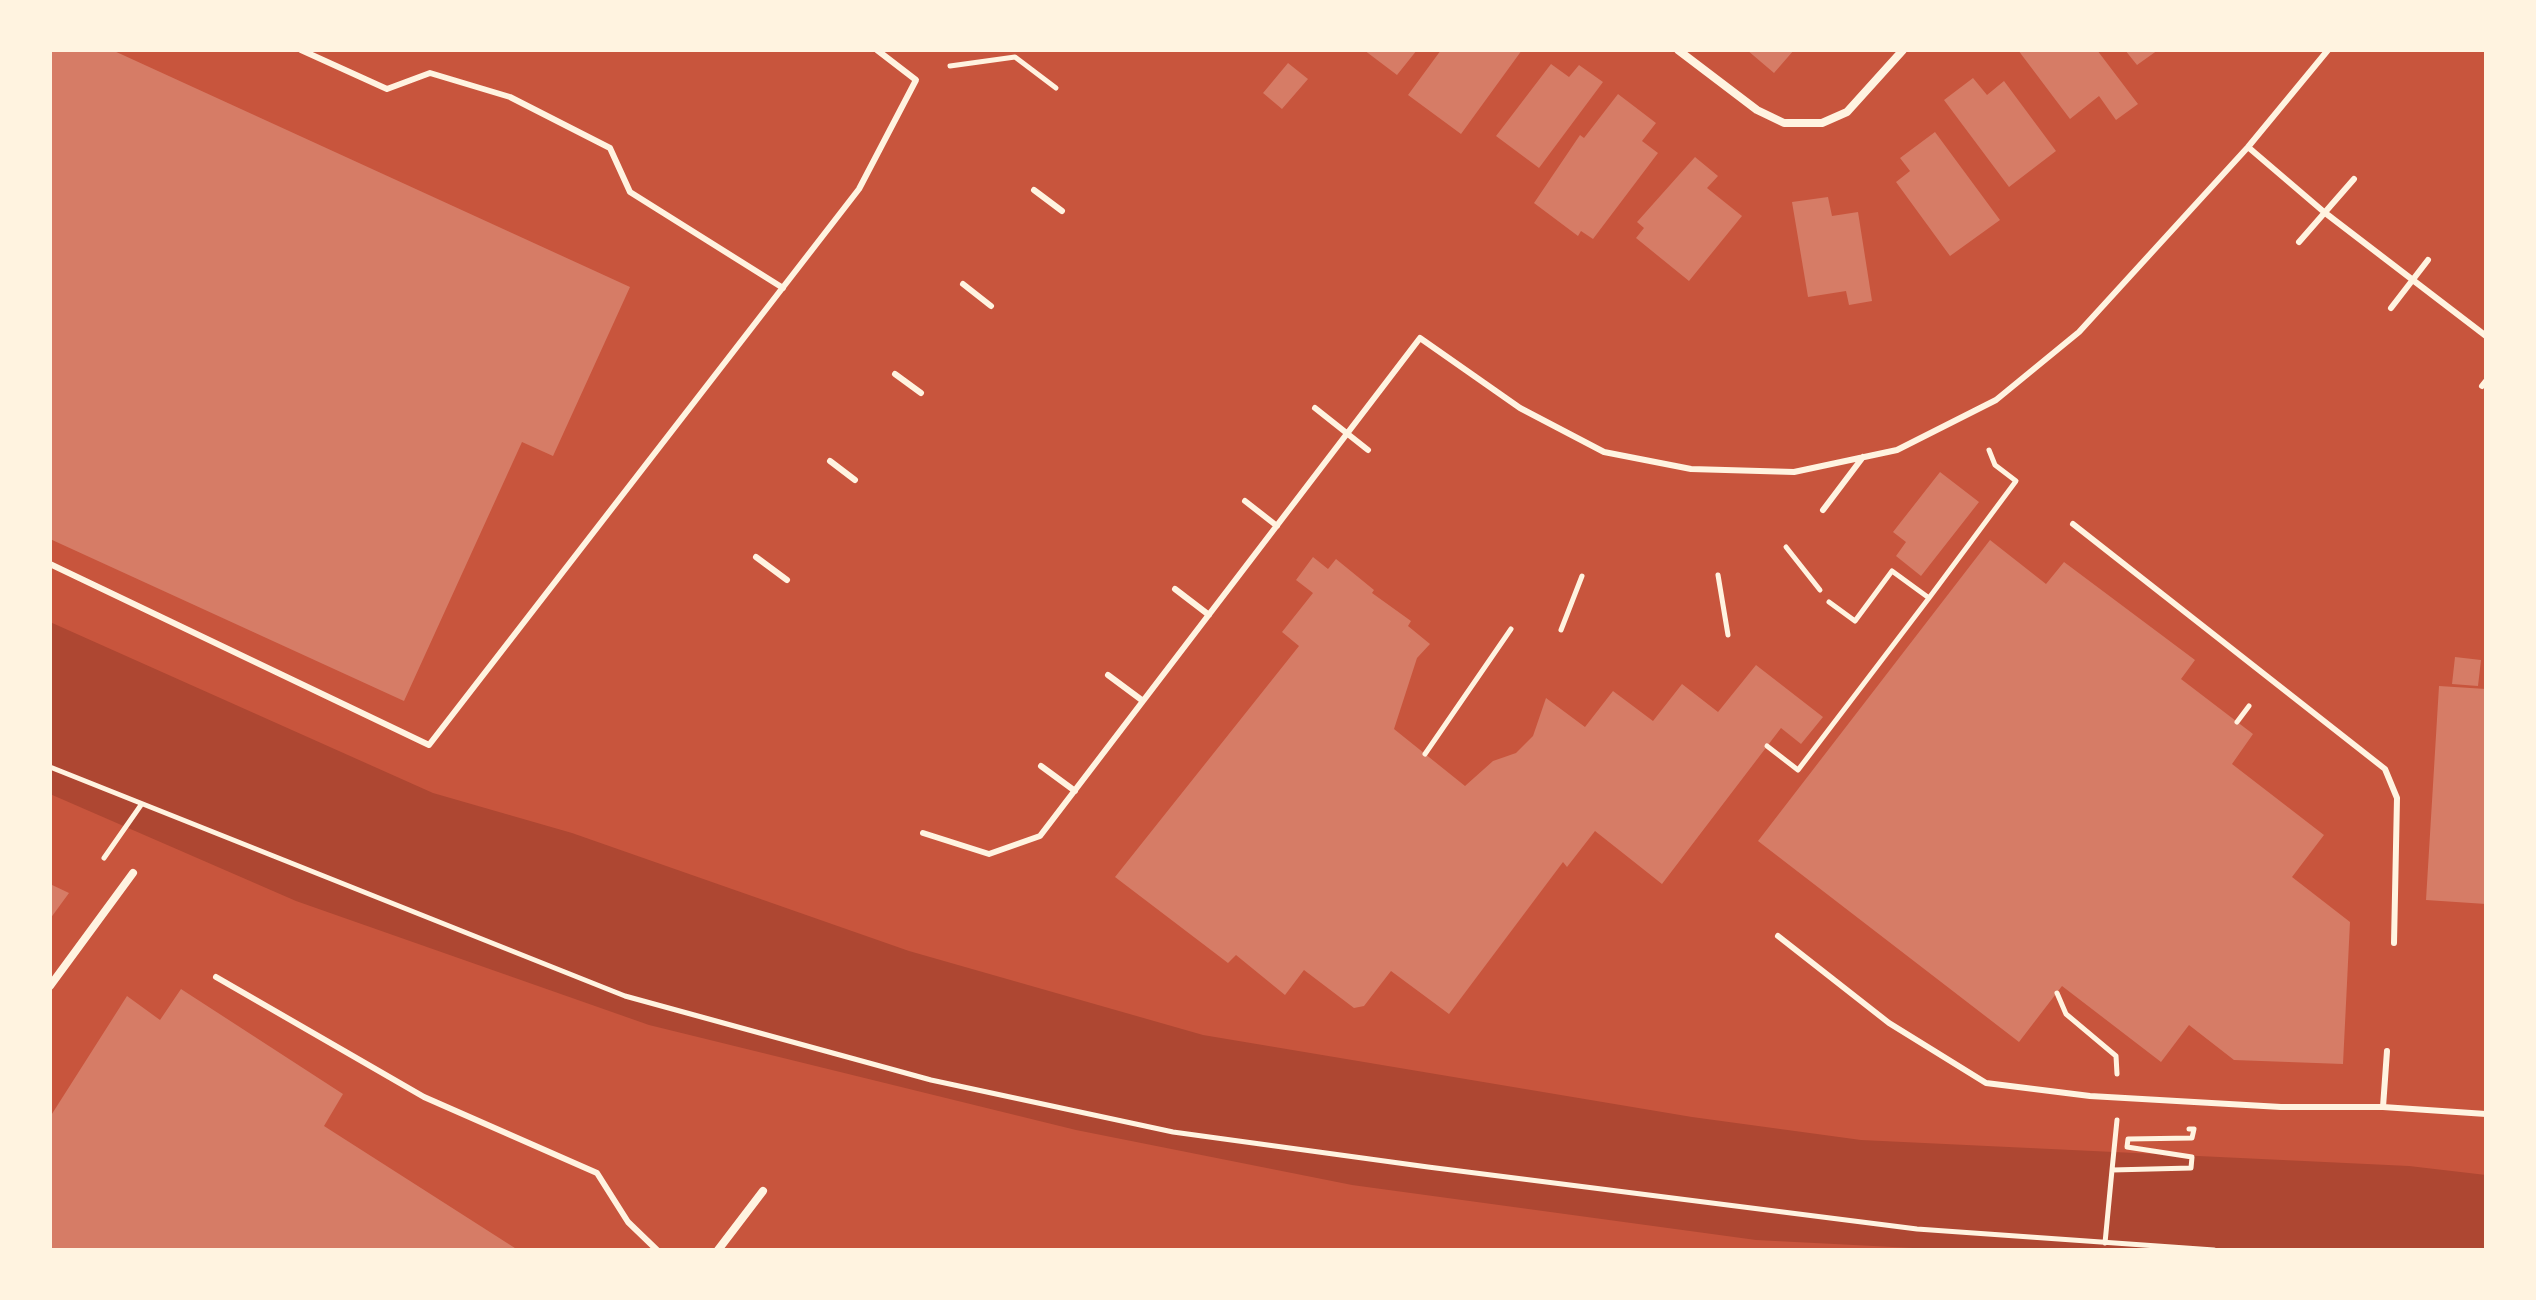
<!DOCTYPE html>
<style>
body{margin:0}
#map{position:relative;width:2536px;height:1300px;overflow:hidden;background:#c8553d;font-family:"Varela Round",sans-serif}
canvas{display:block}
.frame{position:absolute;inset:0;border:52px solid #fff3e0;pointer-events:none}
</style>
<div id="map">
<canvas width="2536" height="1300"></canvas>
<div class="frame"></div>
</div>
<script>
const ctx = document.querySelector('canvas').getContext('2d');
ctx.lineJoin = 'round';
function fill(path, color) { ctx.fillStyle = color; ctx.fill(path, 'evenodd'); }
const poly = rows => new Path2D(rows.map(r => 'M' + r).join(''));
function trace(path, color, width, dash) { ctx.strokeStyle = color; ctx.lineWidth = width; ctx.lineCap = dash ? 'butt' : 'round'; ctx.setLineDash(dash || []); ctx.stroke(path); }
fill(poly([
 [50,622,433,793,572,833,909,951,1203,1035,1692,1117,1861,1140,2409,1166,2486,1175,2486,1250,1952,1250,1756,1240,1352,1185,1076,1130,649,1025,296,901,50,794]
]), '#ae4732');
fill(poly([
 [50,50,112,50,630,287,553,456,522,442,404,701,50,539],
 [1364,50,1417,50,1397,75],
 [1441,50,1522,50,1461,134,1408,95],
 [1747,50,1794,50,1774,73],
 [2018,50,2097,50,2138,104,2116,120,2099,96,2070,119],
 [2125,50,2158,50,2137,65],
 [1288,63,1308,79,1282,109,1263,93],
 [1551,64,1569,77,1579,65,1603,82,1539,168,1496,136],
 [1973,78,1987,95,2004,81,2056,151,2009,187,1944,100],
 [1618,94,1656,123,1642,141,1658,153,1593,239,1581,231,1578,236,1534,203,1580,135,1584,138],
 [1935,132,2000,220,1950,256,1896,182,1910,171,1900,158],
 [1695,157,1718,176,1707,188,1742,216,1689,281,1636,238,1644,228,1637,222],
 [1828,197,1832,216,1858,212,1872,301,1849,305,1846,291,1808,297,1792,202],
 [1940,472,1979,502,1921,576,1896,556,1906,542,1893,532],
 [1990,540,2046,584,2064,562,2195,660,2181,679,2253,734,2232,764,2324,835,2292,877,2350,922,2343,1064,2234,1060,2189,1025,2161,1062,2062,986,2019,1042,1758,841],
 [1313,557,1328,569,1336,559,1374,590,1372,593,1411,621,1408,626,1430,644,1417,658,1394,729,1465,786,1493,761,1516,753,1533,736,1546,698,1585,727,1613,691,1653,721,1682,684,1718,712,1756,665,1823,717,1801,744,1781,728,1662,884,1595,831,1567,867,1563,862,1449,1014,1391,971,1364,1006,1354,1008,1304,970,1285,995,1236,955,1228,963,1115,877,1299,646,1282,632,1313,593,1296,580],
 [2455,657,2481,660,2478,686,2452,684],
 [2439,686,2486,689,2486,904,2426,900],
 [50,884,69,893,50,919],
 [181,989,343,1094,324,1126,518,1250,50,1250,50,1117,127,996,160,1020]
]), '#d67c66');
trace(poly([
 [950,66,1015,57,1056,88],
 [1786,547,1820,590],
 [1718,575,1728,635],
 [1829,602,1855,621,1892,571,1929,598],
 [1561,630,1582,576],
 [2237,722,2249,706],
 [1767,746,1798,770,1929,598,2016,481,1995,465,1989,450],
 [1425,754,1511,629],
 [50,767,625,996,931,1080,1173,1132,1428,1167,1917,1229,2214,1250],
 [104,858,141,805],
 [2057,993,2066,1014,2116,1056,2117,1074],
 [2112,1170,2117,1120],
 [2105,1243,2112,1170,2191,1168,2192,1157,2127,1147,2128,1139,2192,1138,2194,1129,2189,1129]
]), '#fff3e0', 5);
trace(poly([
 [301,50,387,89,430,73,510,97,610,148,630,192,783,288],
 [2248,147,2324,212,2486,336],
 [1034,190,1062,211],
 [2299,242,2354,179],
 [963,284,991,306],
 [2391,308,2428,260],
 [895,374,921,393],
 [2482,386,2486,381],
 [1315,408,1368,450],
 [830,461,855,480],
 [1245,501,1277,526],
 [1823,510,1863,457],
 [2073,524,2385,769,2397,798,2394,943],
 [756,557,787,580],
 [50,564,429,745,859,189,916,80,877,50],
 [1175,589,1209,615],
 [1108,675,1143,701],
 [1041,766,1075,791],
 [923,833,989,854,1040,836,1420,338,1520,408,1604,452,1691,469,1794,472,1897,450,1996,400,2079,332,2248,147,2328,50],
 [1778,936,1889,1023,1986,1083,2090,1096,2281,1107,2383,1107],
 [216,977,424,1097,597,1173,628,1222,657,1250],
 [2387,1051,2383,1107,2486,1114]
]), '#fff3e0', 6);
trace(poly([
 [1678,50,1757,110,1784,123,1822,123,1847,112,1903,50],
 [50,986,133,873],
 [718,1250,763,1191]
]), '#fff3e0', 8);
</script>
